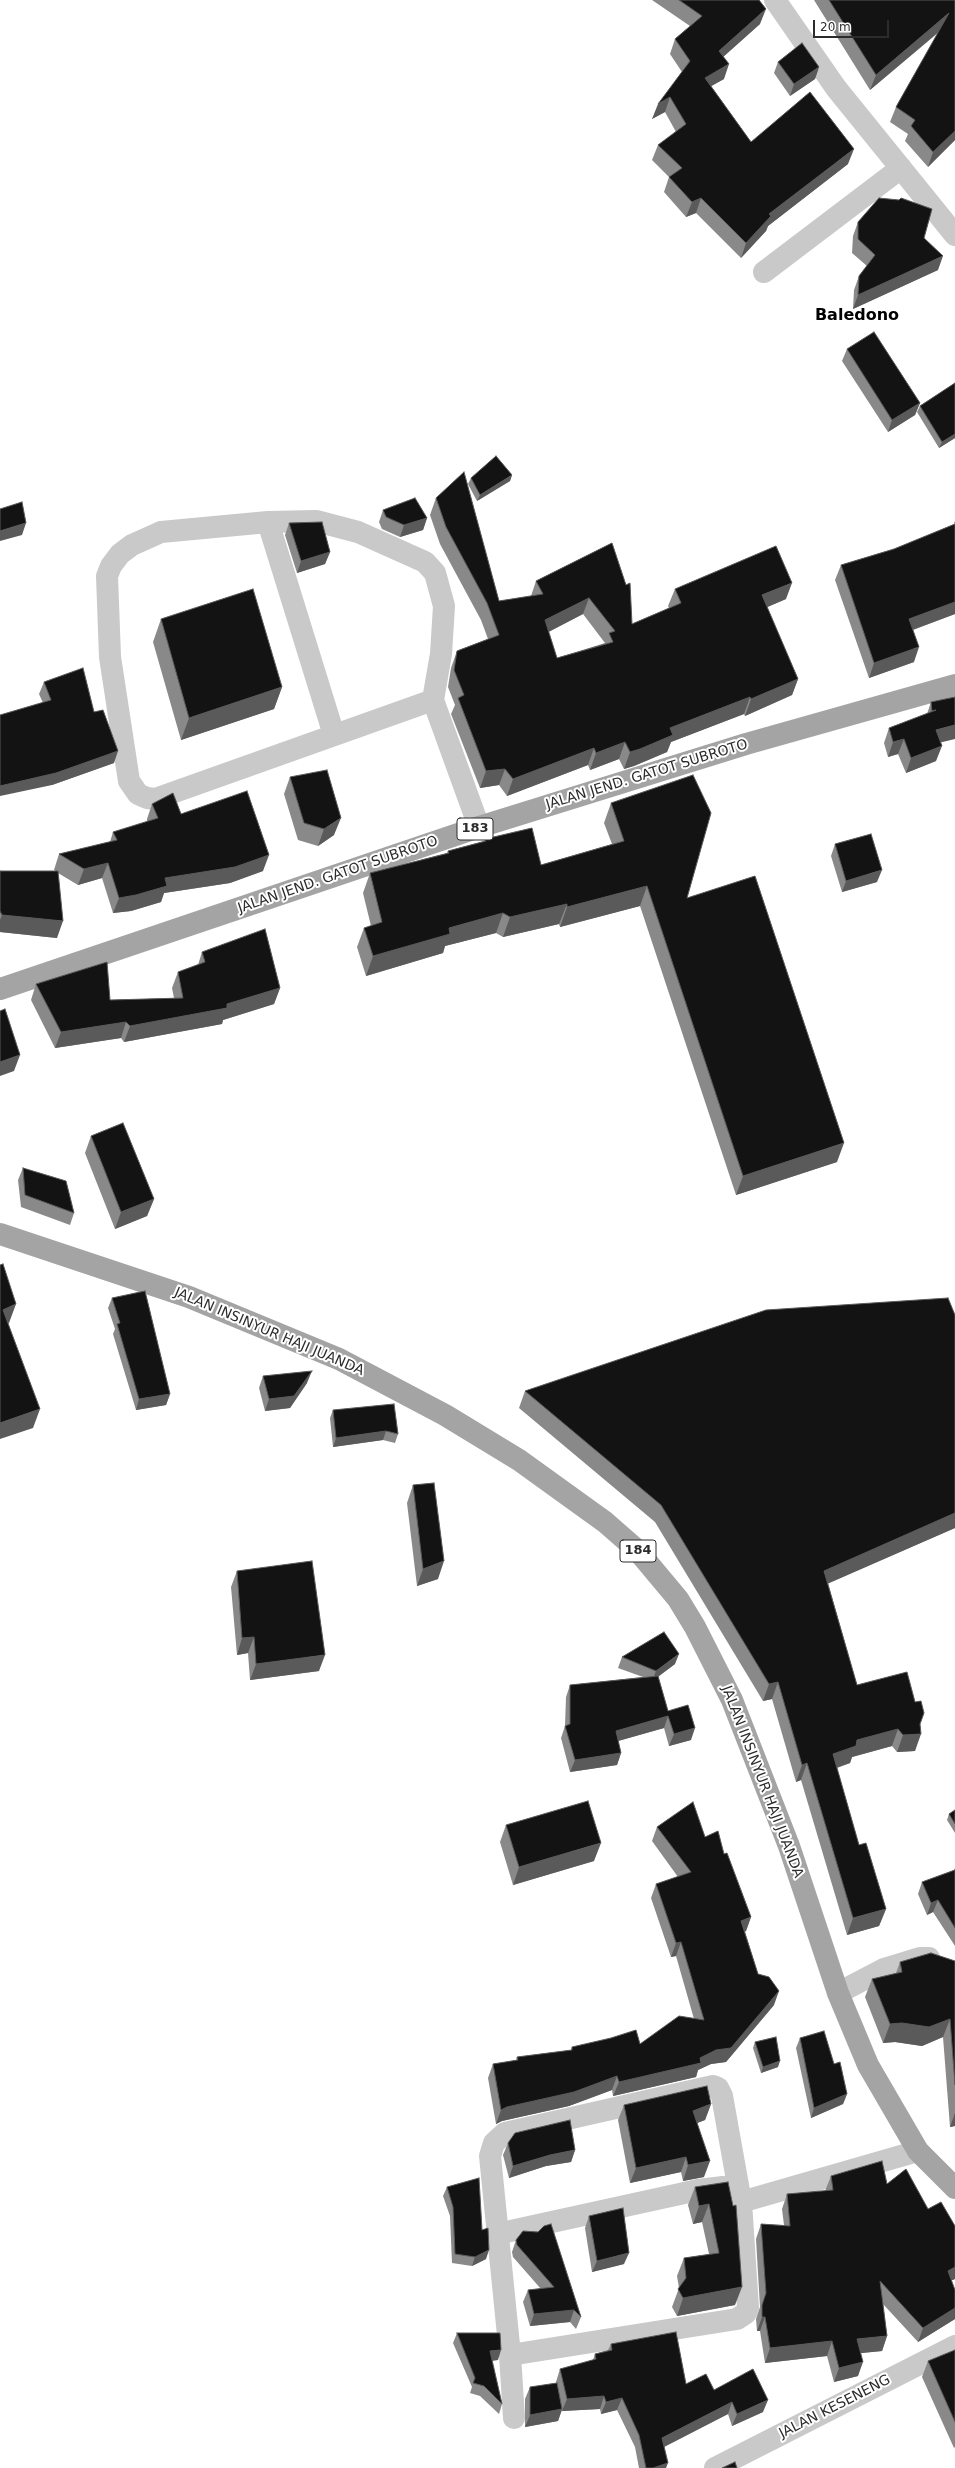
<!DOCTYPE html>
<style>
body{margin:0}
#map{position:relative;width:955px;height:2468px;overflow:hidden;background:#fff;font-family:"DejaVu Sans",sans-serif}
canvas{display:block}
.scale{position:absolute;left:813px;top:20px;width:76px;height:18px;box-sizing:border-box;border:2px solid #2c2c2c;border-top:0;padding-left:5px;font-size:12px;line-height:14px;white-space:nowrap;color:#2c2c2c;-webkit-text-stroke:3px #fff;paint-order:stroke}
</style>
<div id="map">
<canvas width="955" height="2468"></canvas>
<div class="scale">20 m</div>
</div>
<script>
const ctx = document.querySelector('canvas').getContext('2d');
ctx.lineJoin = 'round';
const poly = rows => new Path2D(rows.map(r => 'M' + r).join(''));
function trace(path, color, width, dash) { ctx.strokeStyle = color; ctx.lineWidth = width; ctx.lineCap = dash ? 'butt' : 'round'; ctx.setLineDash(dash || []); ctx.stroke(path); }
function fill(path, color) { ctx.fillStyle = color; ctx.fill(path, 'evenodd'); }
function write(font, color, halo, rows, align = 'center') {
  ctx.font = font + ' "DejaVu Sans",sans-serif'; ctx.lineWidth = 4; ctx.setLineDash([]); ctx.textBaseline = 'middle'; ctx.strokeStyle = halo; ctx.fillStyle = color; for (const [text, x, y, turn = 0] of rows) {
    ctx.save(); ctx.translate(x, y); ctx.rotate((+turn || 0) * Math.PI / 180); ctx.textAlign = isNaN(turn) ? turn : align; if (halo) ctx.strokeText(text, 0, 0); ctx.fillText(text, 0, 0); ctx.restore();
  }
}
trace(poly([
 [775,0,836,88,955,235],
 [764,272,901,168],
 [268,522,334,735],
 [433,700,155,799,147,798,138,794,129,781,110,657,107,576,111,566,120,554,132,545,161,532,268,522,316,521,358,532,425,562,435,573,444,606,441,654,433,700,479,827],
 [838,1993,884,1969,920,1958,929,1958],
 [741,2202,918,2151],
 [497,2234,698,2190,723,2187],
 [510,2355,737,2319,746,2313,748,2308,741,2202,722,2096,718,2088,713,2086,505,2133,494,2143,490,2156,510,2355,514,2418],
 [715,2468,955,2346]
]), '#c9c9c9', 22);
trace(poly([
 [0,989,479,827,746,744,955,685],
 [0,1234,189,1297,339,1359,445,1415,519,1460,605,1522,637,1550,678,1599,695,1627,732,1700,789,1846,838,1993,868,2065,918,2151,955,2188]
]), '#a4a4a4', 22);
fill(poly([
 [652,0,759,0,760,24,723,57,724,79,711,86,751,142,848,164,768,226,766,231,741,258,696,213,686,217,664,192,669,177,652,160,658,145,676,132,665,112,652,119,682,72,670,54,675,39,690,26],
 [814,0,955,0,955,140,928,167,905,141,908,134,890,122,896,107,938,33,870,90],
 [778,62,819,67,815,79,790,96,774,73],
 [858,222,924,238,938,270,853,309,854,290,859,276,867,266,852,253,853,236],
 [847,349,920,403,915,415,888,432,842,361],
 [955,383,955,438,939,448,917,412,920,406],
 [512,475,510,481,477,501,468,484,471,478],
 [436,498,499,601,531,596,536,581,612,543,632,624,669,608,668,606,675,589,786,599,767,607,798,679,792,695,745,716,744,714,671,742,667,752,634,766,624,769,619,759,590,770,588,765,507,796,499,785,480,788,451,714,455,705,448,687,451,668,457,651,488,639,481,620,440,544,430,515],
 [583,614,605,643,557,658,548,632],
 [383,510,427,518,423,530,400,537,382,529,379,522],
 [955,521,955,614,913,630,914,662,869,678,835,580,841,565,894,549,955,524,954,523],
 [289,523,330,552,325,564,297,573,285,535],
 [161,619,282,687,274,709,181,740,153,642],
 [44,682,94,712,114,763,52,785,43,703,39,694],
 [931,702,940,742,936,761,906,773,898,754,888,757,884,743,889,728,927,714],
 [290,777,334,835,318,846,298,840,284,794],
 [611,803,687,898,837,1162,736,1195,640,906,560,927,559,924,503,937,496,933,445,946,443,953,366,976,357,947,364,928,371,926,363,893,370,873,447,853,448,851,484,841,485,839,541,865,612,844,604,823],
 [152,804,181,814,263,871,230,883,164,893,161,902,131,911,113,913,102,878,78,885,58,873,57,938,0,932,0,871,56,871,54,870,59,854,110,842,113,832,147,822,147,819],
 [835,844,877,882,842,892,831,856],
 [202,952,280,988,274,1004,223,1020,222,1024,124,1042,121,1038,55,1048,31,1000,36,984,110,1000,174,998,172,988,178,972,198,965],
 [91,1136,154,1199,147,1216,115,1229,85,1153],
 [23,1168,74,1213,70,1225,21,1207,18,1180],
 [112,1298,170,1394,166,1405,136,1410,113,1334,115,1329,108,1308],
 [955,1315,955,1528,828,1583,857,1685,920,1724,915,1751,897,1752,892,1746,852,1757,850,1763,837,1768,859,1845,886,1909,879,1926,847,1935,801,1780,796,1782,772,1699,763,1701,655,1522,519,1408,525,1391],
 [263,1376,307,1383,290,1408,265,1411,259,1388],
 [333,1410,398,1434,395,1443,383,1440,333,1447,330,1418],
 [413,1485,438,1579,417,1586,407,1503],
 [237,1571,319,1671,250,1680,248,1653,237,1655,231,1587],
 [622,1657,675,1664,658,1677,668,1711,691,1740,669,1746,664,1728,618,1741,621,1753,617,1765,570,1772,561,1738,565,1726,566,1697,570,1685,643,1677,618,1668],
 [955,1810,955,1833,947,1820,949,1814],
 [506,1825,594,1861,513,1885,500,1842],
 [657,1827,705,1837,724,1854,751,1917,746,1931,745,1932,758,1974,774,2005,726,2062,711,2064,698,2070,696,2077,613,2096,612,2090,569,2106,502,2121,496,2124,488,2078,493,2064,516,2060,517,2057,571,2050,572,2047,640,2044,694,2019,676,1956,671,1957,651,1898,656,1884,678,1877,652,1841],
 [955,1868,955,1946,933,1912,927,1915,918,1894,922,1882,954,1870],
 [955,1961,955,2126,950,2127,943,2037,922,2046,895,2042,883,2043,865,1997,872,1979,896,1973,900,1962],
 [800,2038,834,2064,847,2094,843,2104,811,2118,796,2048],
 [755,2042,778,2067,761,2073,753,2048],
 [711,2104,705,2120,697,2123,704,2177,683,2181,681,2172,630,2183,618,2120,624,2105],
 [508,2143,575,2150,571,2162,546,2166,509,2178,503,2155],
 [831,2176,887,2184,955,2226,955,2279,951,2280,955,2290,955,2319,918,2342,883,2304,887,2336,882,2351,861,2353,858,2376,834,2382,827,2356,765,2363,760,2331,757,2331,756,2319,760,2307,756,2239,761,2224,784,2225,782,2209,787,2194,825,2191],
 [728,2182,735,2305,677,2316,672,2307,679,2288,677,2276,684,2258,709,2254,702,2222,693,2224,688,2205,695,2187],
 [447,2187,482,2230,486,2259,472,2266,452,2263,450,2216,443,2196],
 [589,2216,624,2264,592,2272,585,2228],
 [516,2240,581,2317,576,2329,570,2322,530,2326,523,2302,528,2290,541,2289,513,2257,512,2252],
 [457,2333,498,2360,492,2361,502,2404,499,2414,480,2396,470,2393,472,2387,453,2343],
 [611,2344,686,2384,714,2390,763,2412,732,2426,728,2414,664,2447,666,2468,639,2468,635,2447,617,2410,601,2414,600,2409,562,2411,562,2410,558,2421,525,2427,525,2399,530,2387,556,2383,556,2382,560,2369,593,2360,595,2354,608,2350],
 [955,2350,955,2447,954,2448,922,2377,928,2361]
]), '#898989');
fill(poly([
 [766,9,760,24,713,66,719,51],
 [949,13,943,28,870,90,876,75],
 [729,64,724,79,699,93,705,78],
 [819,67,815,79,790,96,794,84],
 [670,97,665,112,652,119,658,104],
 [955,131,955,140,928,167,933,152],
 [854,149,848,164,768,226,766,231,741,258,746,243,769,214],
 [701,198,696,213,686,217,692,202],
 [943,256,938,270,853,309,858,295],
 [920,403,915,415,888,432,892,420],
 [955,434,955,438,939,448,942,442],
 [512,475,510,481,477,501,480,495],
 [427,518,423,530,400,537,404,525],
 [26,523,22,535,0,541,0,531],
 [330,552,325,564,297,573,301,561],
 [792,583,786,599,756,612,762,595],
 [589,598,583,614,539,637,545,620],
 [955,602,955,614,904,633,909,619],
 [919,647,914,662,869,678,874,663],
 [798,679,792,695,745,716,751,699],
 [282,687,274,709,181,740,189,718],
 [750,697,744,714,671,742,667,752,634,766,624,769,630,752,670,728],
 [955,725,955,739,930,745,936,730],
 [904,739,898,754,888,757,893,742],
 [625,742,619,759,590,770,596,753],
 [942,746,936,761,906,773,911,758],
 [594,748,588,765,507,796,513,779],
 [118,751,114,763,52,785,0,796,0,786],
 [505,769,499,785,480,788,486,771],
 [341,818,334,835,318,846,324,829],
 [269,855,263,871,230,883,164,893,161,902,131,911,113,913,119,898,165,878],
 [108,863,102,878,78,885,84,869],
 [882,870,877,882,842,892,846,881],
 [647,886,640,906,560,927,567,907],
 [567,904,559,924,503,937,510,917],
 [503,913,496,933,445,946,443,953,366,976,373,956,449,928],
 [2,915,63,921,57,938,0,932,0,920],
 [280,988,274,1004,223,1020,222,1024,124,1042,130,1026,227,1004],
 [126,1022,121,1038,55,1048,61,1032],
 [20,1055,14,1071,0,1076,0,1062],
 [844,1143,837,1162,736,1195,743,1176],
 [154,1199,147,1216,115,1229,121,1212],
 [16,1304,9,1323,0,1327,3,1310],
 [312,1371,307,1383,290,1408,265,1411,269,1399],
 [170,1394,166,1405,136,1410,139,1399],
 [40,1409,33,1428,0,1439,0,1423],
 [386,1431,383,1440,333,1447,336,1438],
 [955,1513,955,1528,818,1588,824,1571],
 [444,1561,438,1579,417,1586,423,1569],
 [254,1637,248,1653,237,1655,242,1638],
 [679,1654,675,1664,652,1681,656,1671],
 [325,1655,319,1671,250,1680,256,1664],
 [778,1682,772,1699,763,1701,769,1684],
 [668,1716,664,1728,611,1743,616,1731],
 [695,1728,691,1740,669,1746,674,1734],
 [898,1729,892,1746,852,1757,850,1763,827,1771,833,1754,857,1740],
 [921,1734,915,1751,897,1752,903,1735],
 [621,1753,617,1765,570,1772,575,1760],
 [807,1763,801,1780,796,1782,802,1765],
 [601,1843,594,1861,513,1885,519,1867],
 [938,1900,933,1912,927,1915,931,1903],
 [886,1909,879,1926,847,1935,853,1918],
 [751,1917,746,1931,736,1934,741,1921],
 [681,1942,676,1956,671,1957,676,1943],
 [779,1991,774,2005,726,2062,711,2064,698,2070,696,2077,613,2096,619,2082,700,2058],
 [950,2019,943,2037,922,2046,895,2042,883,2043,890,2024],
 [780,2061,778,2067,761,2073,763,2067],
 [617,2076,612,2090,569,2106,502,2121,496,2124,501,2110,507,2107],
 [847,2094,843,2104,811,2118,814,2108],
 [711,2104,705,2120,687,2127,693,2111],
 [955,2113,955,2126,950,2127],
 [575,2150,571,2162,546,2166,509,2178,513,2166,550,2155],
 [686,2157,681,2172,630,2183,636,2168],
 [710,2161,704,2177,683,2181,688,2165],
 [709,2204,702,2222,693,2224,699,2206],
 [489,2250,486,2259,472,2266,475,2257],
 [629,2253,624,2264,592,2272,597,2261],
 [955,2267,955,2279,942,2285,948,2271],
 [742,2287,735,2305,677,2316,683,2298],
 [955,2308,955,2319,918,2342,923,2328],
 [574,2310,570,2322,530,2326,534,2314],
 [762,2317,765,2317,760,2331,757,2331],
 [887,2336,882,2351,852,2354,857,2339],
 [832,2341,827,2356,765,2363,770,2348],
 [501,2350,498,2360,486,2361,490,2351],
 [863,2362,858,2376,834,2382,839,2368],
 [604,2396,600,2409,562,2411,567,2399],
 [622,2398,617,2410,601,2414,606,2402],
 [768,2400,763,2412,732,2426,737,2414],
 [732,2402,728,2414,658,2450,662,2438],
 [562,2409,558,2421,525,2427,530,2415],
 [668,2463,666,2468,653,2468]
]), '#5a5a5a');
const building = poly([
 [679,0,759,0,766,9,719,51,729,64,705,78,751,142,810,92,854,149,769,214,771,216,746,243,701,198,692,202,669,177,682,168,658,145,686,124,670,97,658,104,690,61,675,39,702,16,679,0],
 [829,0,955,0,955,131,933,152,911,126,915,120,896,107,949,13,876,75,829,0],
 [802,43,819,67,794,84,778,62,802,43],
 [879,198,899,200,901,198,932,209,924,238,943,256,858,295,859,276,875,255,858,239,858,222,879,198],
 [874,332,920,403,892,420,847,349,874,332],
 [955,383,955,434,942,442,920,406,955,383],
 [496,456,512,475,480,495,471,478,496,456],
 [464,472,499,601,543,594,536,581,612,543,626,585,630,583,632,624,681,603,675,589,776,546,792,583,762,595,798,679,751,699,750,697,670,728,673,735,640,749,630,752,625,742,596,753,594,748,513,779,505,769,486,771,458,698,464,695,454,670,457,651,499,635,487,603,446,527,436,498,464,472],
 [589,598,615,631,609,633,613,642,557,658,545,620,589,598],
 [415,498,427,518,404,525,386,517,383,510,415,498],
 [22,502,26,523,0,531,0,509,22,502],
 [322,522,330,552,301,561,289,523,322,522],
 [955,524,955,602,909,619,919,647,874,663,841,565,894,549,955,524],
 [253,589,282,687,189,718,161,619,253,589],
 [83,668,94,712,103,710,118,751,56,773,0,786,0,715,51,700,44,682,83,668],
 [955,697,955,725,936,730,942,746,911,758,904,739,893,742,889,728,936,710,932,711,931,702,955,697],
 [327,770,341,818,324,829,304,823,290,777,327,770],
 [693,775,711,813,687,898,755,876,844,1143,743,1176,647,886,567,907,567,904,510,917,503,913,449,928,450,934,373,956,364,928,382,922,370,873,449,853,448,851,486,841,485,839,532,828,541,865,624,841,611,803,693,775],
 [247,791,269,855,235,867,165,878,167,886,136,895,119,898,108,863,84,869,59,854,117,840,113,832,158,818,152,804,173,793,181,814,247,791],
 [871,834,882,870,846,881,835,844,871,834],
 [0,871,58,871,63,921,2,915,0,911,0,871],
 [265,929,280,988,227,1004,227,1008,130,1026,126,1022,61,1032,36,984,107,962,110,1000,183,998,178,972,205,962,202,952,265,929],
 [5,1009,20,1055,0,1062,0,1011,5,1009],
 [123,1123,154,1199,121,1212,91,1136,123,1123],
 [23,1168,66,1181,74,1213,25,1195,23,1168],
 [3,1264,16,1304,3,1310,40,1409,0,1423,0,1265,3,1264],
 [145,1291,170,1394,139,1399,117,1324,120,1323,112,1298,145,1291],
 [948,1298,955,1315,955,1513,824,1571,857,1685,907,1672,915,1702,921,1701,924,1713,920,1724,921,1734,903,1735,898,1729,857,1740,856,1746,833,1754,859,1845,866,1843,886,1909,853,1918,807,1763,802,1765,778,1682,769,1684,661,1505,525,1391,766,1310,948,1298],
 [312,1371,294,1396,269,1399,263,1376,312,1371],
 [394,1404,398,1434,386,1431,336,1438,333,1410,394,1404],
 [434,1483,444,1561,423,1569,413,1485,434,1483],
 [312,1561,325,1655,256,1664,254,1637,242,1638,237,1571,312,1561],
 [664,1632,679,1654,656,1671,622,1657,664,1632],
 [658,1676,668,1711,688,1705,695,1728,674,1734,668,1716,616,1731,621,1753,575,1760,565,1726,570,1724,570,1685,658,1676],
 [588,1801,601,1843,519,1867,506,1825,588,1801],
 [693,1802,705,1837,718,1831,724,1854,727,1853,751,1917,741,1921,758,1974,769,1977,779,1991,731,2048,716,2050,700,2058,701,2063,619,2082,617,2076,574,2092,507,2107,501,2110,493,2064,518,2060,517,2057,572,2050,572,2047,611,2038,636,2030,640,2044,679,2016,704,2020,681,1942,676,1943,656,1884,691,1872,657,1827,693,1802],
 [955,1810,955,1824,949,1814,955,1810],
 [955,1870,955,1928,938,1900,931,1903,922,1882,955,1870],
 [931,1953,955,1961,955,2085,950,2019,929,2027,902,2023,890,2024,872,1979,902,1972,900,1962,931,1953],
 [824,2031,834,2064,840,2062,847,2094,814,2108,800,2038,824,2031],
 [776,2037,780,2061,763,2067,755,2042,776,2037],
 [707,2086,711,2104,693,2111,710,2161,688,2165,686,2157,636,2168,624,2105,707,2086],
 [570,2120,575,2150,550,2155,513,2166,508,2143,515,2133,570,2120],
 [882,2161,887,2184,906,2169,928,2209,941,2202,955,2226,955,2267,948,2271,955,2290,955,2308,923,2328,880,2281,887,2336,857,2339,863,2362,839,2368,832,2341,770,2348,765,2317,762,2317,762,2305,766,2293,761,2224,790,2226,787,2194,833,2190,831,2176,882,2161],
 [479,2178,482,2230,488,2228,489,2250,475,2257,455,2254,453,2207,447,2187,479,2178],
 [728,2182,733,2206,736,2205,742,2287,683,2298,678,2289,686,2278,684,2258,719,2253,709,2204,699,2206,695,2187,728,2182],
 [623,2208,629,2253,597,2261,589,2216,623,2208],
 [551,2224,581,2317,574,2310,534,2314,528,2290,554,2287,517,2245,516,2240,523,2231,538,2232,544,2226,551,2224],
 [676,2332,686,2384,706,2374,714,2390,753,2369,768,2400,737,2414,732,2402,662,2438,668,2463,653,2468,646,2468,639,2435,622,2398,606,2402,604,2396,567,2399,560,2369,596,2359,595,2354,612,2350,611,2344,676,2332],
 [457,2333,500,2333,501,2350,490,2351,502,2404,484,2386,473,2383,475,2378,457,2333],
 [955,2350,955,2422,928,2361,955,2350],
 [557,2383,562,2409,530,2415,530,2387,557,2383],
 [735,2462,737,2468,722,2468,735,2462]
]);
fill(building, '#131313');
trace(building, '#5a5a5a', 1);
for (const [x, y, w] of [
 [475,829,36],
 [638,1551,36]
]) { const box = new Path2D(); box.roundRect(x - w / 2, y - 11, w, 22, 3); ctx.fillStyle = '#fff'; ctx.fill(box); trace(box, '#2c2c2c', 1); }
write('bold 13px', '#2c2c2c', null, [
 ["183",475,829],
 ["184",638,1551]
]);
write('14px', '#2c2c2c', '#fff', [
 ["JALAN JEND. GATOT SUBROTO",647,775,-17],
 ["JALAN JEND. GATOT SUBROTO",338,875,-19],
 ["JALAN INSINYUR HAJI JUANDA",269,1332,23],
 ["JALAN INSINYUR HAJI JUANDA",762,1782,69],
 ["JALAN KESENENG",835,2407,-27]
]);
write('bold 16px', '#000', '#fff', [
 ["Baledono",857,316]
]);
</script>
